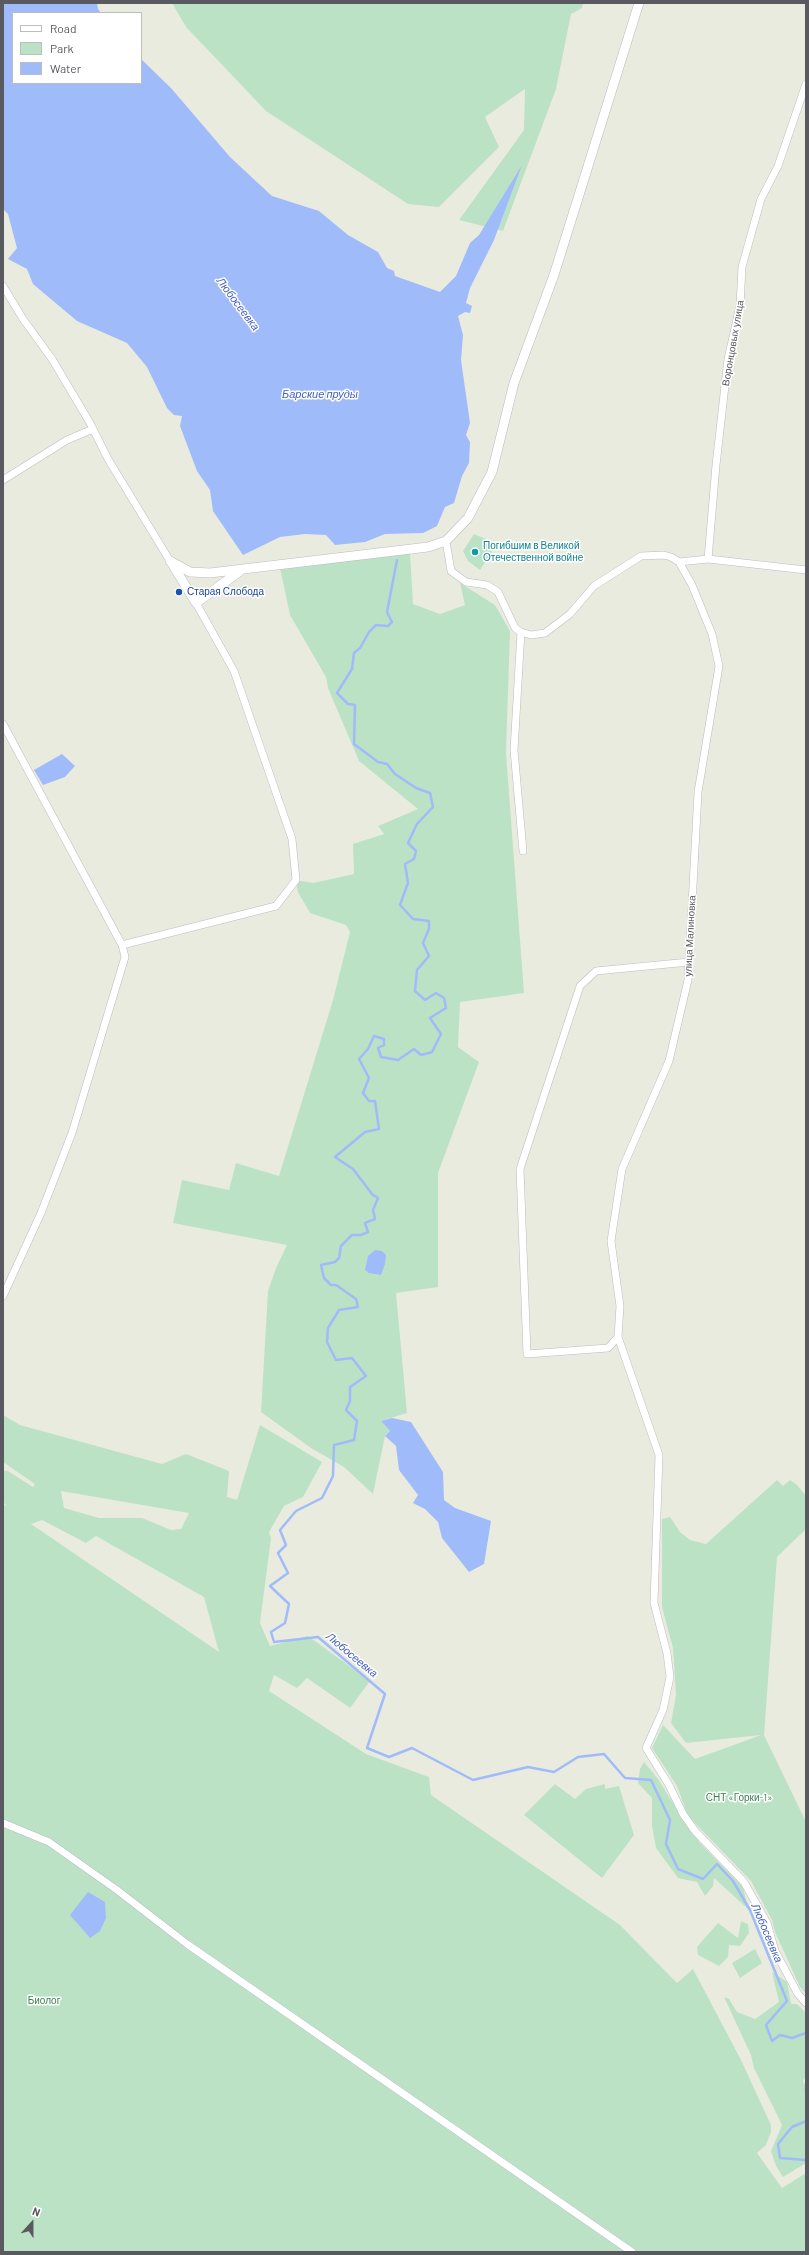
<!DOCTYPE html>
<meta charset="utf-8">
<style>
body{margin:0}
#map{position:relative;width:809px;height:2255px;overflow:hidden;background:#eaebdf;font-family:Barlow,sans-serif}
canvas{display:block}
.frame{position:absolute;inset:0;border:4px solid #585a60;pointer-events:none}
.legend{position:absolute;left:12px;top:12px;width:130px;height:72px;box-sizing:border-box;background:#fff;border:1px solid #bcbdbf;margin:0;padding:5px 7px;list-style:none;font-size:12px;color:#585a60}
.legend li{display:flex;align-items:center;gap:8px;height:20px}
.legend b{width:20px;border:1px solid #bcbdbf}
.north{position:absolute;left:12px;top:2203px;width:40px;height:40px;-webkit-text-stroke:3px #fff;paint-order:stroke;rotate:21deg;font-size:11px;font-weight:700;line-height:16px;text-align:center;color:#585a60}
.north::after{content:'';display:block;margin:auto;width:14px;height:18px;background:#585a60;clip-path:polygon(50% 0,100% 100%,50% 72%,0 100%)}
</style>
<div id="map">
<canvas width="809" height="2255"></canvas>
<div class="frame"></div>
<ul class="legend">
<li><b style="height:5px;background:#fff"></b>Road</li>
<li><b style="height:11px;background:#bce2c6"></b>Park</li>
<li><b style="height:11px;background:#a0bbfa"></b>Water</li>
</ul>
<div class="north">N</div>
</div>
<script>
const ctx = document.querySelector('canvas').getContext('2d');
ctx.lineJoin = 'round';
function fill(path, color) { ctx.fillStyle = color; ctx.fill(path, 'evenodd'); }
const poly = rows => new Path2D(rows.map(r => 'M' + r).join(''));
function trace(path, color, width, dash) { ctx.strokeStyle = color; ctx.lineWidth = width; ctx.lineCap = dash ? 'butt' : 'round'; ctx.setLineDash(dash || []); ctx.stroke(path); }
function write(font, color, halo, rows, align = 'center') {
  ctx.font = font + ' Barlow,sans-serif'; ctx.lineWidth = 3; ctx.setLineDash([]); ctx.textBaseline = 'middle'; ctx.strokeStyle = halo; ctx.fillStyle = color; for (const [text, x, y, turn = 0] of rows) {
    ctx.save(); ctx.translate(x, y); ctx.rotate((+turn || 0) * Math.PI / 180); ctx.textAlign = isNaN(turn) ? turn : align; if (halo) ctx.strokeText(text, 0, 0); ctx.fillText(text, 0, 0); ctx.restore();
  }
}
fill(poly([
 [172,3,583,3,582,8,571,14,556,89,503,231,459,220,524,130,525,89,485,117,499,147,439,207,408,204,266,111,186,27],
 [474,534,486,539,492,552,480,570,468,561,463,551],
 [410,553,413,604,440,614,465,605,460,583,495,605,510,631,506,753,524,993,460,1002,458,1047,479,1062,438,1173,438,1287,396,1293,407,1413,381,1421,390,1431,385,1436,373,1494,344,1467,311,1448,261,1412,268,1291,276,1268,287,1245,173,1223,182,1180,229,1190,236,1163,279,1176,333,1000,350,932,346,925,310,913,298,892,296,880,313,883,354,874,353,844,384,834,378,826,418,809,359,761,328,688,326,677,290,615,280,568],
 [3,1415,20,1425,162,1464,186,1454,229,1471,227,1497,237,1500,260,1425,322,1462,303,1497,284,1506,269,1532,271,1538,260,1623,270,1646,308,1636,370,1681,350,1708,307,1678,297,1688,274,1675,269,1691,366,1754,429,1777,431,1795,620,1925,677,1983,693,1969,741,2060,771,2125,771,2132,766,2145,757,2153,782,2188,806,2173,806,2252,3,2252,3,1505,6,1506,3,1501,3,1470,8,1471,33,1487,35,1484,3,1462],
 [61,1491,189,1513,181,1529,171,1530,142,1518,99,1518,64,1508],
 [42,1520,86,1543,96,1536,204,1597,219,1652,31,1524],
 [777,1480,783,1486,790,1480,797,1485,806,1496,806,1529,777,1557,764,1735,806,1822,806,1994,800,1987,775,1932,772,1920,751,1881,688,1816,677,1786,652,1748,663,1725,695,1759,761,1735,686,1743,671,1723,676,1695,673,1648,662,1607,662,1519,670,1517,680,1532,690,1540,706,1544],
 [644,1762,658,1779,686,1824,701,1844,743,1887,748,1909,714,1878,713,1886,705,1896,697,1882,678,1878,656,1848,652,1826,652,1798,638,1783,640,1769],
 [555,1784,575,1799,586,1789,605,1784,605,1789,619,1786,634,1835,602,1878,524,1815],
 [741,1921,748,1924,749,1933,740,1946,729,1945,728,1957,719,1966,698,1955,697,1947,718,1923,738,1938],
 [755,1949,762,1963,740,1978,732,1963],
 [772,1972,787,1982,791,2004,797,2004,806,2013,806,2076,803,2081,806,2087,806,2163,783,2177,776,2166,771,2151,782,2125,754,2068,751,2055,724,1997,729,1999,737,2012,755,2019,779,2002]
]), '#bce2c6');
fill(poly([
 [3,3,97,3,98,9,101,13,13,13,13,83,141,83,141,59,171,88,230,157,272,196,319,211,348,235,378,252,387,268,394,271,395,276,440,292,456,276,470,243,479,235,522,165,494,240,470,288,466,303,472,306,470,313,465,312,458,316,463,335,461,360,470,423,466,435,470,442,469,463,462,476,454,503,445,507,437,526,423,533,385,534,365,542,335,545,326,535,305,534,280,537,243,555,213,511,210,490,197,471,180,426,182,416,174,415,167,408,147,367,127,343,77,321,33,284,27,269,8,259,17,248,8,214,3,209],
 [62,754,75,766,65,777,43,785,34,770],
 [375,1250,382,1251,386,1255,385,1264,381,1275,369,1273,365,1270,368,1256],
 [392,1418,411,1422,443,1472,444,1500,455,1508,491,1521,484,1564,469,1572,442,1538,438,1522,425,1509,413,1503,418,1495,399,1470,396,1446,385,1436,390,1431,381,1421],
 [88,1892,105,1902,106,1918,100,1931,90,1938,70,1915]
]), '#a0bbfa');
trace(poly([
 [397,560,387,612,392,622,388,626,376,625,369,632,360,648,354,653,352,669,337,693,348,704,355,705,354,744,378,762,387,764,395,774,416,788,430,793,433,807,417,824,408,843,416,851,414,859,405,864,408,883,400,905,413,919,429,921,429,929,423,943,429,956,417,970,415,991,425,1000,436,993,444,998,446,1008,430,1018,441,1034,432,1052,421,1055,414,1049,398,1060,381,1057,378,1048,384,1045,384,1039,374,1036,368,1049,359,1059,369,1078,363,1093,369,1101,375,1101,379,1129,365,1132,335,1157,353,1169,372,1194,378,1198,373,1210,375,1219,365,1223,368,1232,361,1235,352,1235,341,1246,339,1258,335,1262,321,1265,324,1278,331,1285,336,1285,356,1299,358,1307,339,1310,328,1328,327,1342,336,1360,352,1358,366,1376,350,1387,350,1401,346,1410,357,1421,354,1440,334,1445,333,1476,322,1498,296,1511,280,1530,286,1545,278,1553,288,1573,270,1586,289,1604,285,1623,271,1632,274,1642,318,1637,385,1694,367,1748,389,1757,412,1748,473,1780,528,1767,554,1772,578,1757,604,1754,625,1778,651,1780,670,1820,666,1844,678,1869,703,1879,717,1864,733,1881,750,1910,787,2001,766,2025,772,2041,780,2035,792,2038,806,2033],
 [806,2084,806,2092],
 [806,2121,792,2127,778,2144,780,2158,806,2160]
]), '#a0bbfa', 2.5);
const minor = poly([
 [3,286,23,319,52,359,90,423,108,459,170,561],
 [3,480,67,440,93,429],
 [446,541,451,571,466,582,487,585,498,592,515,628,521,632,531,635,545,633,570,614,594,586,641,556,664,555,671,557,679,562,692,585,712,634,719,666,698,792,688,980,669,1061,622,1169,611,1241,620,1306,618,1337,659,1455,654,1603,667,1653,670,1677,663,1710,646,1748,669,1785,683,1814,695,1831,744,1882,767,1923,775,1951,798,1994,806,2003],
 [708,559,806,570],
 [679,562,708,559,716,465,728,359,740,306,742,267,761,199,778,166,806,84],
 [521,632,514,750,523,851],
 [3,724,122,945],
 [3,1296,41,1213,72,1133,125,957,122,945,276,906,296,880,292,839,234,671,196,603],
 [618,1337,608,1348,527,1354,520,1169,580,986,596,971,689,962],
 [3,1823,49,1842,117,1890,187,1944,632,2252]
]);
const tertiary = poly([
 [170,561,190,572,210,573,428,547,446,541,468,518,492,472,514,383,554,275,639,3],
 [171,562,196,603,240,571]
]);
trace(minor, '#babbc1', 8);
trace(tertiary, '#babbc1', 10);
trace(minor, '#fff', 7);
trace(tertiary, '#fff', 9);
for (const [x, y, r, color] of [
 [475,552,4,"#0f9aa8"],
 [179,592,4,"#1a4fb4"]
]) { const dot = new Path2D(); dot.arc(x, y, r, 0, 2 * Math.PI); ctx.fillStyle = color; ctx.fill(dot); trace(dot, '#fff', 1.5); }
write('10px', '#585a60', '#fff', [
 ["Воронцовых улица",733,343,-80],
 ["улица Малиновка",690,936,-87]
]);
write('10px', '#0d838f', '#fff', [
 ["Погибшим в Великой",483,546],
 ["Отечественной войне",483,558]
], 'left');
write('10px', '#164399', '#fff', [
 ["Старая Слобода",187,592]
], 'left');
write('10px', '#38804e', '#fff', [
 ["СНТ «Горки-1»",739,1798],
 ["Биолог",44,2001]
]);
write('italic 11px', '#455fbb', '#fff', [
 ["Любосеевка",238,304,53],
 ["Барские пруды",320,394],
 ["Любосеевка",352,1655,40],
 ["Любосеевка",767,1933,67]
]);
</script>
